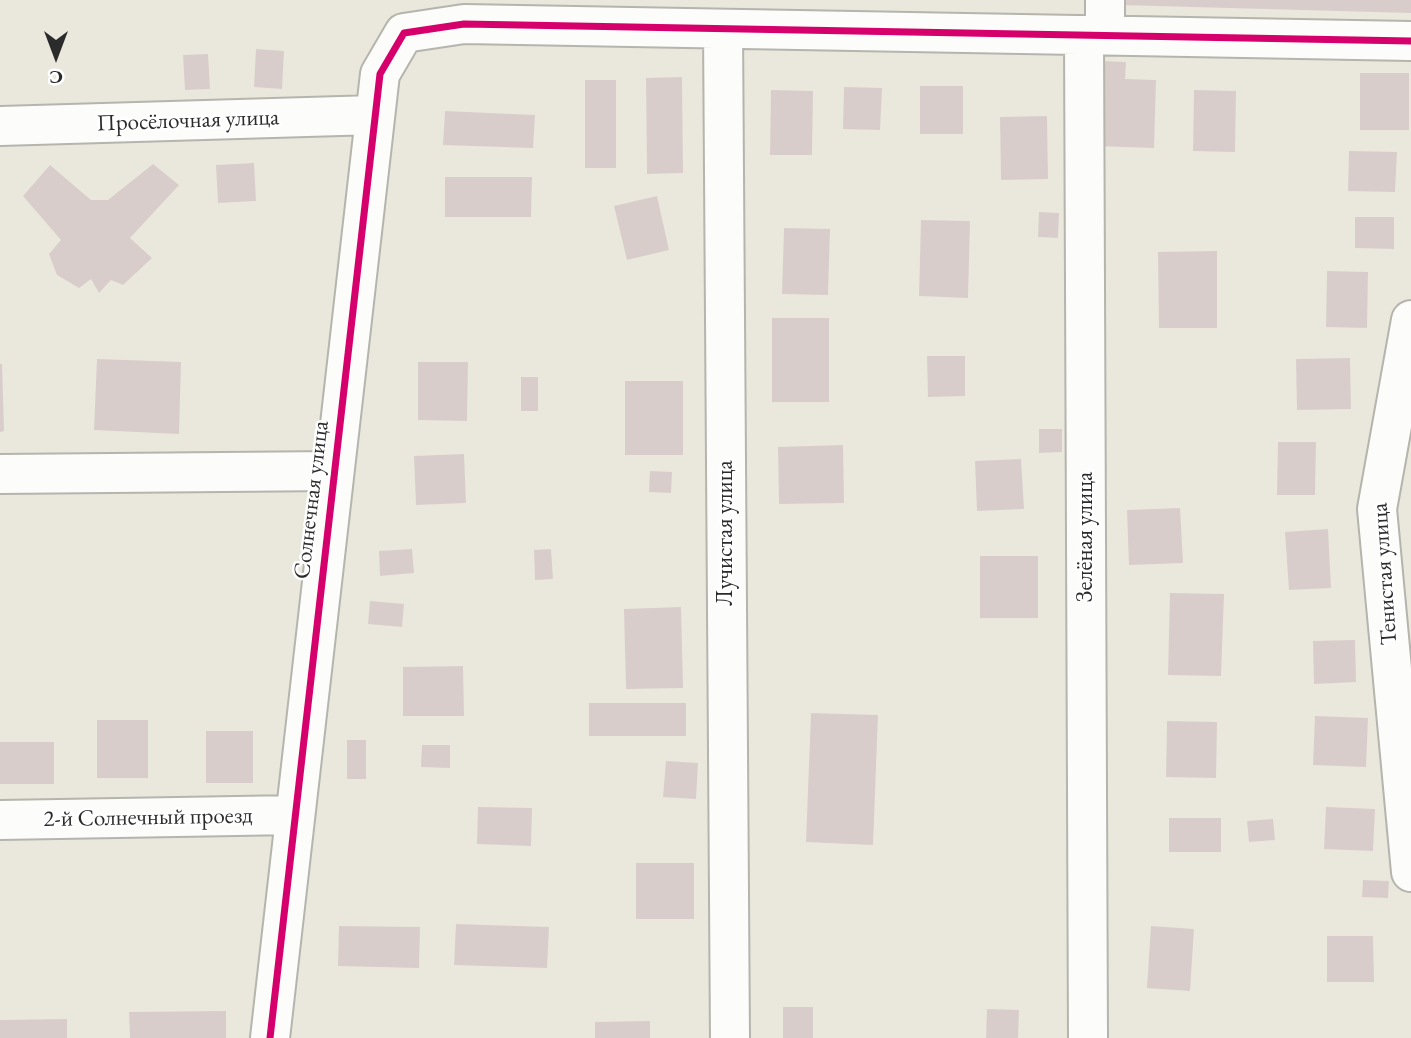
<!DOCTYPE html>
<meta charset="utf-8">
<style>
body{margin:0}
#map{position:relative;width:1411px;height:1038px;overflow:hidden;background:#eae8dd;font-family:"EB Garamond",serif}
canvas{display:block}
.north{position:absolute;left:21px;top:21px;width:70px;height:70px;-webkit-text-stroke:5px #fff;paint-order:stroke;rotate:180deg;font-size:19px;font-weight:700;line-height:28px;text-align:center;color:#2b2b2b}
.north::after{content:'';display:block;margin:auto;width:24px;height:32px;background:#2b2b2b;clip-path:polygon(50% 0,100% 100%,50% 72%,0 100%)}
</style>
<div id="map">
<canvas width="1411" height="1038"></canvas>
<div class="north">С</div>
</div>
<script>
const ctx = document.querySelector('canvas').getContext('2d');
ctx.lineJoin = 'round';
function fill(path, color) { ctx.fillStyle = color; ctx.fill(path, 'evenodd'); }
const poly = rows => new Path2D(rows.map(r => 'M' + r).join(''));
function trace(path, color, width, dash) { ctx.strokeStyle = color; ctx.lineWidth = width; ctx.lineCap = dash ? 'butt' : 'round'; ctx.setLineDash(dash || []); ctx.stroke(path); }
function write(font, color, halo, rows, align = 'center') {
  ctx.font = font + ' "EB Garamond",serif'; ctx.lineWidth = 5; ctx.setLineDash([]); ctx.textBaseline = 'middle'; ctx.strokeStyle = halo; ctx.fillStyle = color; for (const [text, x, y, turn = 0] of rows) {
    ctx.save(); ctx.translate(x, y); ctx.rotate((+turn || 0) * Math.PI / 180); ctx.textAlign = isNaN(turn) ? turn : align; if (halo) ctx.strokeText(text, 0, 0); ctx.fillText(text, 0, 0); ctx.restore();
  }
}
fill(poly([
 [1119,0,1411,0,1411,13,1119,5],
 [256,49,284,51,282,89,254,87],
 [208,54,210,89,185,90,183,55],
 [1099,61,1126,62,1125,79,1156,80,1154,148,1096,146],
 [1360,73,1409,73,1409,130,1360,130],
 [682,77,683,173,647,174,646,78],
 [585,80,616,80,616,168,585,168],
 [920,86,963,86,963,134,920,134],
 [844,87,882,88,880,130,843,129],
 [771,90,813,91,812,155,770,155],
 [1194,90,1236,91,1235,152,1193,151],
 [445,111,535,115,533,148,443,145],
 [1047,116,1048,179,1001,180,1000,117],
 [1349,151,1397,152,1395,192,1348,191],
 [254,163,256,201,218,203,216,165],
 [153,164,179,185,130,238,152,258,123,285,111,280,99,293,91,279,79,288,57,275,49,254,61,240,23,196,50,165,91,200,108,200],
 [445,177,532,177,531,217,445,217],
 [657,196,669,250,627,260,614,206],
 [1039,212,1059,213,1058,238,1038,237],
 [1355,217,1394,217,1394,249,1355,248],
 [921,220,970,221,968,298,919,296],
 [784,228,830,229,828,295,782,294],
 [1217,251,1217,328,1159,328,1158,252],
 [1327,271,1368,272,1367,328,1326,327],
 [772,318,829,318,829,402,772,402],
 [927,356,965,356,965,396,928,397],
 [1350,358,1351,409,1297,410,1296,359],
 [97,359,181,362,179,434,94,430],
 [418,362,468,362,467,421,418,420],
 [0,364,2,364,4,431,0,432],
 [521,377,538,377,538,411,521,411],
 [625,381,683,381,683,455,625,455],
 [1039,429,1062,429,1062,452,1039,453],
 [1278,442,1316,442,1315,495,1277,495],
 [843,445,844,503,779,504,778,447],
 [464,454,466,503,416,505,414,456],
 [1021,459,1024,509,977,511,975,461],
 [650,471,672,472,671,493,649,492],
 [1180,508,1183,563,1129,565,1127,510],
 [1328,529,1331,588,1289,590,1285,532],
 [412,549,414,573,380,576,379,551],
 [551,549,553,579,535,580,534,550],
 [980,556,1038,556,1038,618,980,618],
 [1170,593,1224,594,1221,676,1168,675],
 [370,601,404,604,402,627,368,624],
 [681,607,683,688,626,689,624,609],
 [1355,640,1356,682,1314,684,1313,641],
 [463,666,464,716,403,716,403,667],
 [589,703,686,703,686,736,589,736],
 [811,713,878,715,873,845,806,842],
 [1315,716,1368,718,1366,767,1313,765],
 [97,720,148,720,148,778,97,778],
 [1167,721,1217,722,1216,778,1166,777],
 [206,731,253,731,253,783,206,783],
 [347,740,366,740,366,779,347,779],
 [0,742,54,742,54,784,0,784],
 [422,745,450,745,450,768,421,767],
 [666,761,698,763,696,799,663,797],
 [478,807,532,808,531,846,477,844],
 [1326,807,1375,809,1373,851,1324,849],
 [1169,818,1221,818,1221,852,1169,852],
 [1273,819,1275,840,1249,842,1247,821],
 [636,863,694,863,694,919,636,919],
 [1363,880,1389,881,1388,898,1362,897],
 [456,924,549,927,547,968,454,965],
 [339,926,420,927,419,968,338,966],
 [1151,926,1194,929,1190,991,1147,988],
 [1327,936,1373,936,1374,982,1327,982],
 [783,1007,813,1007,813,1038,783,1038],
 [987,1009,1019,1010,1018,1038,986,1038],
 [226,1011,226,1038,130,1038,129,1012],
 [67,1019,67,1038,0,1038,0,1020],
 [650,1021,650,1038,595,1038,595,1022]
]), '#d9cdcc');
const minor = poly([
 [1105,0,1105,34],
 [723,29,730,1038],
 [1084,35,1088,1038],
 [0,126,375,115],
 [1411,320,1377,509,1411,872],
 [0,474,334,471],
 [0,820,295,815],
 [270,1038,380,74,404,33,464,24,1411,41]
]);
trace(minor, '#b5b4ad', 42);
trace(minor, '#fcfcfa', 38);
trace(poly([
 [270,1038,380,74,404,33,464,24,1411,41]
]), '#d6006c', 7);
write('23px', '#2b2b2b', '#fff', [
 ["Просёлочная улица",188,121,-2],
 ["Солнечная улица",312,500,-83],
 ["Лучистая улица",726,533,-90],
 ["Зелёная улица",1086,537,-90],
 ["Тенистая улица",1385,574,-94],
 ["2-й Солнечный проезд",148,818,-1]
]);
</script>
